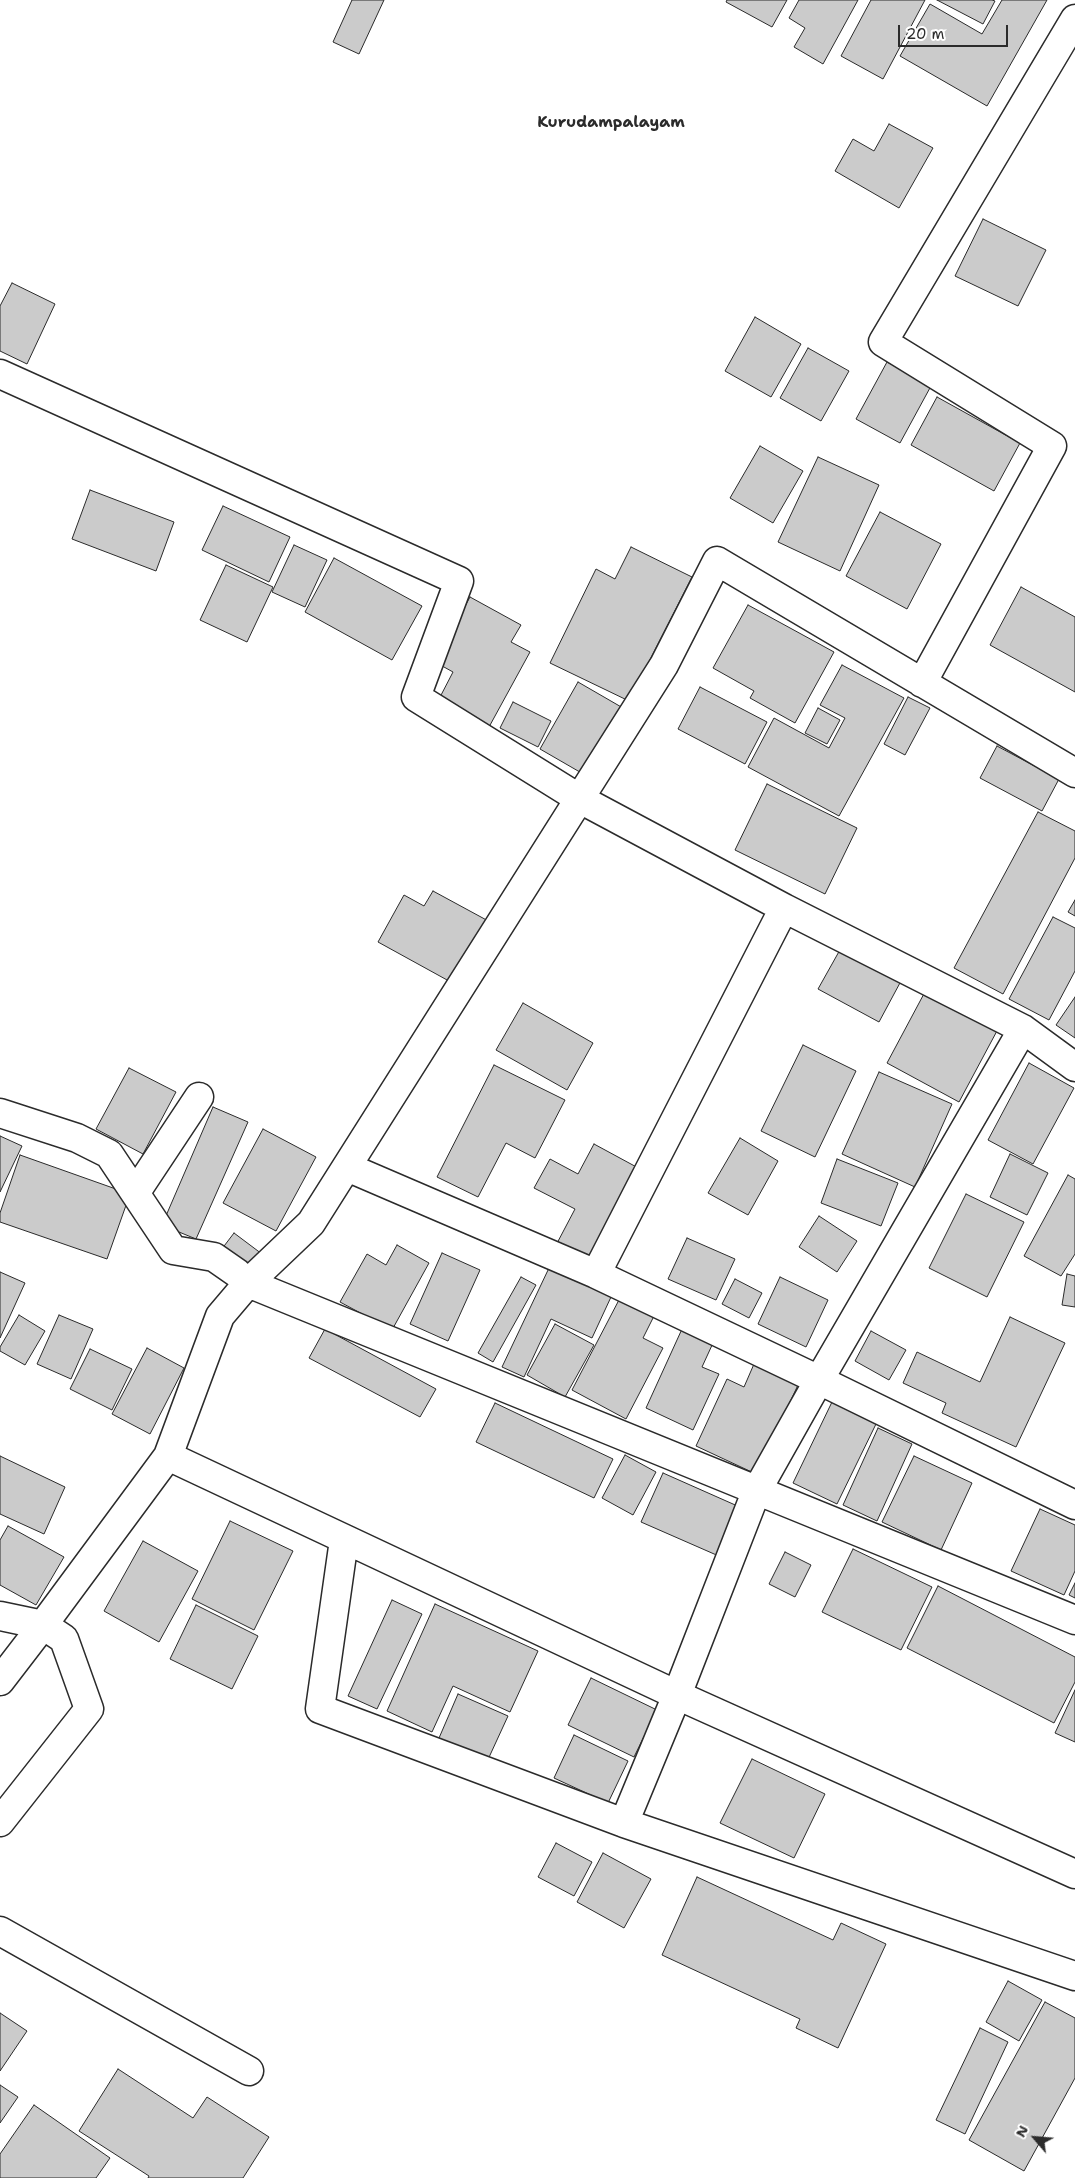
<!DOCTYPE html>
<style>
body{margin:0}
#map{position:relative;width:1075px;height:2178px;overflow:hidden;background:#fff;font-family:"Shantell Sans",sans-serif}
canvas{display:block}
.north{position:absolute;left:1010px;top:2113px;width:50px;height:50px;-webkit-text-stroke:4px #fff;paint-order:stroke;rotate:297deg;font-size:14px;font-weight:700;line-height:20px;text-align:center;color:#2b2b2b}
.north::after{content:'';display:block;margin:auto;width:18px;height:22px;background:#2b2b2b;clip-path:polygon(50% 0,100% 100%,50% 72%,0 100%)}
.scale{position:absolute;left:898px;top:25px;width:110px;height:22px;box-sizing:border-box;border:2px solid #2b2b2b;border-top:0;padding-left:6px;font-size:15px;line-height:18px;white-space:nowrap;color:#2b2b2b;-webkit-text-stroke:4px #fff;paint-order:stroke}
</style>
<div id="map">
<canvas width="1075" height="2178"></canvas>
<div class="north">N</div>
<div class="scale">20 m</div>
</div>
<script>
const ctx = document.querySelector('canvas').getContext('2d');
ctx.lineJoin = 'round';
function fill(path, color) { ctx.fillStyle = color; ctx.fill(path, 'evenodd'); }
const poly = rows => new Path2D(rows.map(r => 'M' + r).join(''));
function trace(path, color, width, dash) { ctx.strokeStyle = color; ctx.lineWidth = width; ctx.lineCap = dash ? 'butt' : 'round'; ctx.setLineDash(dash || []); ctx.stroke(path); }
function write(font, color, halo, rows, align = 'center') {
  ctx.font = font + ' "Shantell Sans",sans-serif'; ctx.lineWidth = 4; ctx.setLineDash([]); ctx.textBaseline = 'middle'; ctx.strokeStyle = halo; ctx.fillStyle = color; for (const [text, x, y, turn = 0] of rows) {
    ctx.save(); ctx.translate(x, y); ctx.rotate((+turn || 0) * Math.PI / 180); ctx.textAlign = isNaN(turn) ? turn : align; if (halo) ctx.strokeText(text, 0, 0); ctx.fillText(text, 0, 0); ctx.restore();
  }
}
const building = poly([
 [352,0,384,0,359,54,333,42,352,0],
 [727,0,787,0,772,27,726,2,727,0],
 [799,0,858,0,823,64,794,47,805,28,789,18,799,0],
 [871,0,925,0,883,79,841,56,871,0],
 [937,0,992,0,995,1,983,24,937,0],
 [1002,0,1047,0,987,106,900,56,930,4,982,34,1002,0],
 [889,124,933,148,899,208,835,171,853,139,874,151,889,124],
 [983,219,1046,250,1018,306,955,276,983,219],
 [12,283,55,304,27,364,0,351,0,306,12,283],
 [755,317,801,344,771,397,725,371,755,317],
 [808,348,849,371,821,421,780,398,808,348],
 [887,362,931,386,900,443,856,419,887,362],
 [937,397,1020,443,994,491,911,445,937,397],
 [760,446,803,471,773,523,730,498,760,446],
 [818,457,879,485,840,571,778,542,818,457],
 [90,490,174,522,156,571,72,539,90,490],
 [223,506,290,537,269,582,202,550,223,506],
 [880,512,941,544,907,609,846,576,880,512],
 [294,545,327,560,305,607,272,592,294,545],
 [631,547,692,577,629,701,550,663,596,569,615,579,631,547],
 [334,558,422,606,392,660,305,612,334,558],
 [226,565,273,587,247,642,200,620,226,565],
 [1021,587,1075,617,1075,692,990,645,1021,587],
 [470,597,521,625,511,642,530,652,489,727,439,699,453,672,435,662,470,597],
 [748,605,834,652,795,723,750,698,754,691,713,668,748,605],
 [842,665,904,698,839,816,748,767,774,718,829,748,845,718,820,705,842,665],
 [578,682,623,708,585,775,540,749,578,682],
 [700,687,767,722,745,764,678,729,700,687],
 [908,697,930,708,905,755,884,744,908,697],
 [513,702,551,721,538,747,500,728,513,702],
 [818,708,840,720,827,744,805,733,818,708],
 [997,746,1059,779,1042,811,980,778,997,746],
 [767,784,857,828,825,894,735,850,767,784],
 [1038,812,1075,831,1075,858,1003,994,954,968,1038,812],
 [433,891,492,923,458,986,378,942,404,895,424,906,433,891],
 [1075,900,1075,916,1068,912,1075,900],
 [1053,917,1075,928,1075,971,1049,1020,1009,999,1053,917],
 [841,948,901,981,879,1022,818,989,841,948],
 [926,990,998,1029,959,1102,887,1063,926,990],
 [1075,997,1075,1038,1056,1025,1075,997],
 [523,1003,593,1043,567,1090,496,1050,523,1003],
 [803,1045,856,1071,815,1157,761,1131,803,1045],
 [1029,1063,1074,1088,1033,1164,988,1140,1029,1063],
 [494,1065,565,1100,535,1158,506,1143,478,1197,437,1177,494,1065],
 [129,1068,176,1092,143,1154,96,1129,129,1068],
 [879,1072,952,1104,915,1187,842,1154,879,1072],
 [213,1107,248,1122,196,1239,162,1225,213,1107],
 [263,1129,316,1157,276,1231,223,1203,263,1129],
 [0,1136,22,1146,0,1192,0,1136],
 [740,1138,778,1161,748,1215,708,1193,740,1138],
 [594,1144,642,1170,592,1266,555,1247,575,1209,534,1188,550,1159,578,1174,594,1144],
 [1010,1154,1048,1173,1027,1215,990,1197,1010,1154],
 [20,1155,130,1194,107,1259,0,1222,0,1213,20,1155],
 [837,1159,898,1183,881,1226,821,1203,837,1159],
 [1068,1175,1075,1179,1075,1254,1061,1276,1024,1256,1068,1175],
 [966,1194,1024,1222,987,1297,929,1268,966,1194],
 [819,1216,857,1241,837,1272,799,1247,819,1216],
 [234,1233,262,1254,246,1275,218,1254,234,1233],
 [687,1238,735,1259,716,1300,668,1279,687,1238],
 [397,1245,429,1263,392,1330,340,1302,367,1254,386,1265,397,1245],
 [442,1253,480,1270,448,1341,410,1324,442,1253],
 [549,1268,611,1297,592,1338,551,1319,524,1377,502,1367,549,1268],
 [0,1272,25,1283,0,1338,0,1272],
 [1067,1274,1075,1276,1075,1307,1062,1305,1067,1274],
 [521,1277,536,1285,493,1362,478,1353,521,1277],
 [780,1277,828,1300,806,1347,758,1324,780,1277],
 [735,1279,762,1293,749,1318,722,1304,735,1279],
 [620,1298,654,1316,643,1338,663,1348,626,1419,572,1390,620,1298],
 [19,1315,45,1331,25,1365,0,1351,0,1347,19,1315],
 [59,1315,93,1329,71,1379,37,1364,59,1315],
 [1010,1317,1065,1343,1016,1447,942,1413,946,1403,903,1383,917,1352,980,1382,1010,1317],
 [555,1324,594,1345,565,1397,527,1375,555,1324],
 [325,1329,436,1389,420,1417,309,1358,325,1329],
 [682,1329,713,1343,702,1367,719,1374,693,1430,646,1408,682,1329],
 [871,1331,906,1350,889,1380,855,1361,871,1331],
 [147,1348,184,1368,150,1434,112,1414,147,1348],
 [90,1349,132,1369,112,1410,70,1389,90,1349],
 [754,1364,798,1385,756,1474,696,1446,727,1379,744,1387,754,1364],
 [832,1402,876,1424,837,1504,793,1483,832,1402],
 [495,1403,613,1459,594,1498,476,1442,495,1403],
 [878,1428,912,1444,877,1521,843,1505,878,1428],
 [625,1455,656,1472,633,1515,602,1498,625,1455],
 [0,1456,65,1487,44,1534,0,1514,0,1456],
 [914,1456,972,1483,941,1550,882,1522,914,1456],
 [663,1473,742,1508,721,1557,641,1522,663,1473],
 [1040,1509,1075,1525,1075,1571,1064,1595,1011,1571,1040,1509],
 [230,1521,293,1551,254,1630,192,1599,230,1521],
 [8,1526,64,1557,36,1605,0,1585,0,1540,8,1526],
 [143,1541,198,1571,159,1642,104,1611,143,1541],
 [853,1549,932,1587,901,1650,822,1612,853,1549],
 [785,1552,811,1565,795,1597,769,1584,785,1552],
 [1075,1583,1075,1598,1069,1595,1075,1583],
 [938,1586,1075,1657,1075,1682,1054,1723,907,1648,938,1586],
 [392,1600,422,1614,377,1709,348,1696,392,1600],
 [435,1604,538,1651,510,1712,453,1686,432,1732,387,1711,435,1604],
 [196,1605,258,1636,232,1689,170,1659,196,1605],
 [591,1678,657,1710,634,1757,568,1725,591,1678],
 [1075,1690,1075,1742,1055,1733,1075,1690],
 [458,1694,508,1716,485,1766,436,1745,458,1694],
 [574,1735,628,1761,608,1803,554,1778,574,1735],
 [752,1759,825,1794,794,1858,720,1823,752,1759],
 [556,1843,592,1862,574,1896,538,1877,556,1843],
 [603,1853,651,1879,624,1928,577,1902,603,1853],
 [697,1877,833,1940,841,1923,886,1944,838,2048,796,2028,800,2019,662,1955,697,1877],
 [1008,1981,1042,2000,1019,2041,986,2022,1008,1981],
 [1045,2002,1075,2018,1075,2078,1024,2171,969,2140,1045,2002],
 [0,2013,27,2031,0,2071,0,2013],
 [980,2028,1008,2042,965,2134,936,2120,980,2028],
 [118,2069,193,2118,207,2097,269,2137,243,2178,148,2178,149,2176,79,2131,118,2069],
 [0,2085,18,2097,0,2123,0,2085],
 [34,2105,110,2158,96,2178,0,2178,0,2154,34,2105]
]);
fill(building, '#cbcbcb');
trace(building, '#2b2b2b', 1);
const minor = poly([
 [0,374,459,581,416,697,580,799,784,908,596,1274,819,1380,1075,1505],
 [922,683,1052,446,883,342,1075,19],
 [784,908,1023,1029,1075,1067],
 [0,1113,77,1138,109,1154,173,1250,214,1257,237,1273,248,1283,1075,1620],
 [347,1167,596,1274],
 [136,1192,199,1097],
 [168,1456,677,1695,1075,1874],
 [344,1540,320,1709,624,1823,1075,1976],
 [0,1616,43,1625,168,1456,220,1316,248,1283,311,1223,664,665,717,561,1075,773],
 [0,1681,43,1625,64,1639,89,1709,0,1822],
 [624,1823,677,1695,756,1492,819,1380,1023,1029],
 [0,1931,249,2071]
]);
trace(minor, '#2b2b2b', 31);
trace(minor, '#fff', 28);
write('bold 16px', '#2b2b2b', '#fff', [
 ["Kurudampalayam",611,123]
]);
</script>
